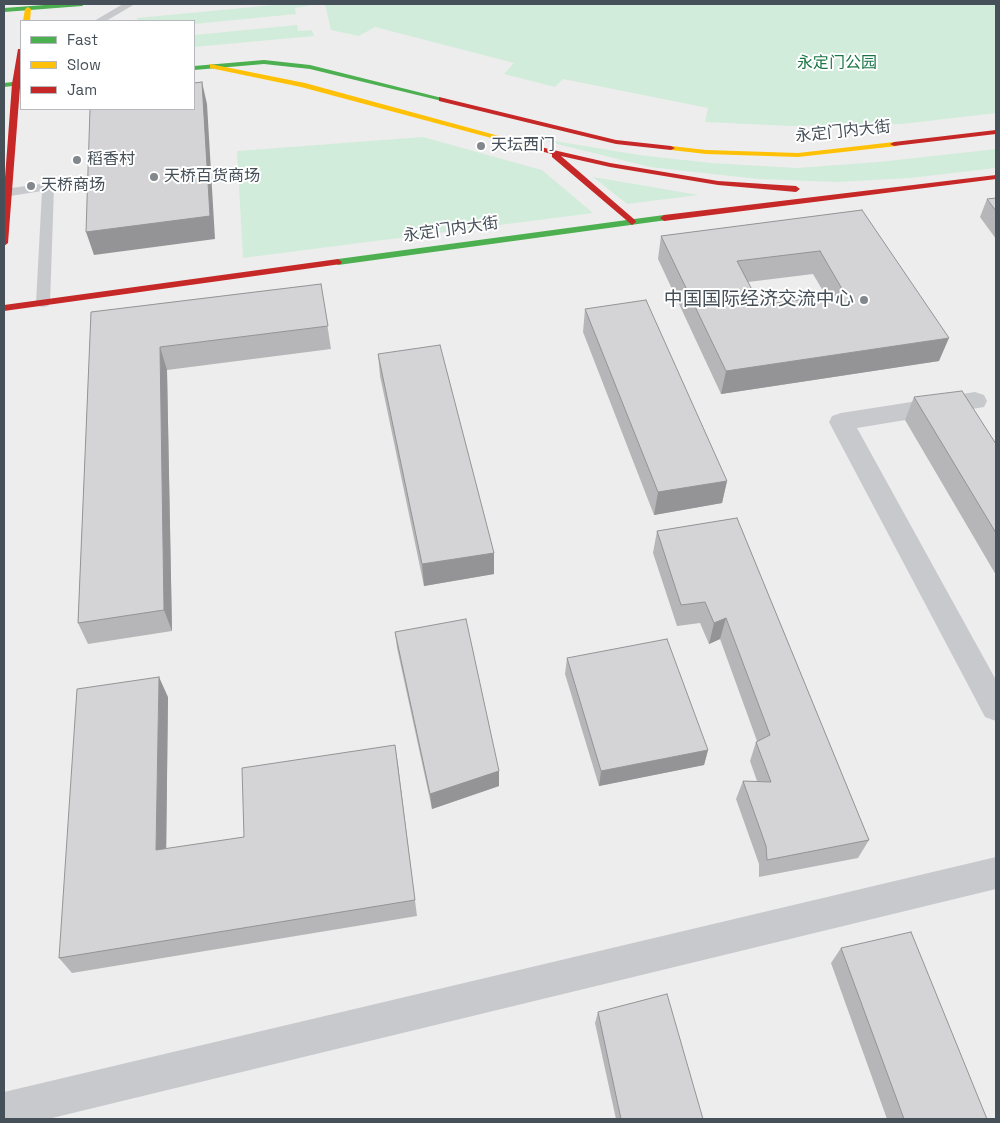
<!DOCTYPE html>
<meta charset="utf-8">
<style>
body{margin:0}
#map{position:relative;width:1000px;height:1123px;overflow:hidden;background:#eeeded;font-family:"Space Grotesk",sans-serif}
canvas{display:block}
.frame{position:absolute;inset:0;border:5px solid #465059;pointer-events:none}
.legend{position:absolute;left:20px;top:20px;width:175px;height:90px;box-sizing:border-box;background:#fff;border:1px solid #b5b9bd;margin:0;padding:6px 9px;list-style:none;font-size:15px;color:#465059}
.legend li{display:flex;align-items:center;gap:10px;height:25px}
.legend b{width:25px;border:1px solid #b5b9bd}
</style>
<div id="map">
<canvas width="1000" height="1123"></canvas>
<div class="frame"></div>
<ul class="legend">
<li><b style="height:6px;background:#4caf50"></b>Fast</li>
<li><b style="height:6px;background:#ffc107"></b>Slow</li>
<li><b style="height:6px;background:#c62828"></b>Jam</li>
</ul>
</div>
<script>
const ctx = document.querySelector('canvas').getContext('2d');
ctx.lineJoin = 'round';
function fill(path, color) { ctx.fillStyle = color; ctx.fill(path, 'evenodd'); }
const poly = rows => new Path2D(rows.map(r => 'M' + r).join(''));
function trace(path, color, width, dash) { ctx.strokeStyle = color; ctx.lineWidth = width; ctx.lineCap = dash ? 'butt' : 'round'; ctx.setLineDash(dash || []); ctx.stroke(path); }
function write(font, color, halo, rows, align = 'center') {
  ctx.font = font + ' "Space Grotesk","Noto Sans SC",sans-serif'; ctx.lineWidth = 4; ctx.setLineDash([]); ctx.textBaseline = 'middle'; ctx.strokeStyle = halo; ctx.fillStyle = color; for (const [text, x, y, turn = 0] of rows) {
    ctx.save(); ctx.translate(x, y); ctx.rotate((+turn || 0) * Math.PI / 180); ctx.textAlign = isNaN(turn) ? turn : align; if (halo) ctx.strokeText(text, 0, 0); ctx.fillText(text, 0, 0); ctx.restore();
  }
}
fill(poly([
 [285,4,308,4,308,6,295,8,296,14,194,24,194,21,137,21,137,18],
 [325,4,996,4,996,113,902,124,791,126,705,122,708,108,563,79,555,87,504,74,514,63,375,27,359,36,331,30],
 [297,25,298,31,312,30,314,36,194,47,194,35],
 [525,136,639,155,711,163,797,168,878,162,996,149,996,168,910,178,837,182,758,179,650,167],
 [423,137,542,170,593,213,243,258,237,151],
 [593,177,699,195,627,204]
]), '#d2ecdb');
fill(poly([
 [123,4,135,4,106,21,94,21,123,4],
 [48,183,54,187,50,303,48,306,43,307,38,306,36,303,42,191,4,197,4,189,48,183]
]), '#c7c9cc');
fill(poly([
 [975,392,984,395,987,401,984,407,857,428,996,680,996,721,985,717,829,422,832,416,841,413,975,392],
 [996,857,996,889,48,1119,4,1119,4,1092,996,857]
]), '#c7c9cc');
fill(poly([
 [58,4,85,4,82,6,4,12,4,8,58,4],
 [264,60,310,65,446,99,442,101,310,69,264,64,194,70,194,66,264,60],
 [21,81,21,85,4,87,4,83,21,81],
 [664,215,667,216,667,220,338,265,334,262,338,259,664,215]
]), '#4caf50');
fill(poly([
 [28,7,31,9,30,21,23,21,25,9,28,7],
 [210,64,305,83,543,148,536,150,301,87,210,68,210,64],
 [894,142,897,142,897,146,798,157,706,154,671,150,667,148,671,146,706,150,798,153,894,142]
]), '#ffc107');
fill(poly([
 [18,49,21,49,21,74,8,243,4,246,4,191,12,84,18,49],
 [439,97,616,140,671,146,675,148,671,150,616,144,439,101,439,97],
 [996,130,996,134,894,146,890,144,894,142,996,130],
 [536,146,610,163,718,181,796,186,800,189,796,192,718,185,610,167,561,156,635,220,636,222,632,225,552,157,552,154,536,150,536,146],
 [996,175,996,179,664,221,660,218,664,215,996,175],
 [338,259,342,262,341,264,4,311,4,305,338,259]
]), '#c62828');
fill(poly([
 [996,198,996,239,980,217,987,199],
 [862,210,939,361,721,394,658,259,661,236],
 [813,274,826,296,760,305,748,282],
 [321,284,331,349,167,370,172,631,88,644,78,623,91,312],
 [585,309,727,481,722,503,654,515,583,332],
 [378,354,494,553,494,574,424,586,380,376],
 [914,397,996,444,996,575,905,420],
 [737,518,869,840,858,858,759,877,759,864,736,799,743,781,757,781,750,761,756,742,757,741,720,639,709,644,700,623,677,626,653,553,657,531],
 [395,632,499,771,499,786,432,809,397,648],
 [567,658,708,750,704,765,599,786,565,674],
 [168,697,166,849,244,837,395,745,417,916,72,973,59,958],
 [841,948,987,1119,887,1119,831,963],
 [598,1012,703,1119,616,1119,595,1023]
]), '#b6b6b8');
fill(poly([
 [202,82,207,104,215,239,94,255,86,232],
 [949,338,939,361,721,394,726,371],
 [160,347,167,370,172,631,164,610],
 [727,481,722,503,654,515,658,492],
 [494,553,494,574,424,586,422,564],
 [726,618,720,639,709,644,714,623],
 [159,677,168,697,166,867,156,850],
 [395,745,398,765,417,916,415,900],
 [708,750,704,765,599,786,601,771],
 [499,771,499,786,432,809,430,794]
]), '#949496');
const building = poly([
 [202,82,210,216,86,232,90,109,194,109,194,83,202,82],
 [996,198,996,211,987,199,996,198],
 [862,210,949,338,726,371,661,236,862,210],
 [820,251,845,294,760,305,737,261,820,251],
 [321,284,328,326,160,347,164,610,78,623,91,312,321,284],
 [646,300,727,481,658,492,585,309,646,300],
 [440,345,494,553,422,564,378,354,440,345],
 [962,391,996,444,996,533,914,397,962,391],
 [737,518,869,840,767,860,766,846,743,781,771,782,756,742,770,735,726,618,714,623,705,602,681,605,657,531,737,518],
 [466,619,499,771,430,794,395,632,466,619],
 [667,639,708,750,601,771,567,658,667,639],
 [159,677,156,850,244,837,242,768,395,745,415,900,59,958,77,689,159,677],
 [911,932,987,1119,904,1119,841,948,911,932],
 [667,994,703,1119,621,1119,598,1012,667,994]
]);
fill(building, '#d4d4d6');
trace(building, '#949496', 1);
for (const [x, y, r, color] of [
 [481,146,5,"#81878d"],
 [77,160,5,"#81878d"],
 [154,177,5,"#81878d"],
 [31,186,5,"#81878d"],
 [864,300,5,"#81878d"]
]) { const dot = new Path2D(); dot.arc(x, y, r, 0, 2 * Math.PI); ctx.fillStyle = color; ctx.fill(dot); trace(dot, '#fff', 2); }
write('16px', '#1a7646', '#fff', [
 ["永定门公园",837,64]
]);
write('16px', '#465059', '#fff', [
 ["永定门内大街",843,132,-6],
 ["永定门内大街",451,230,-8]
]);
write('16px', '#465059', '#fff', [
 ["天坛西门",491,146],
 ["稻香村",87,160],
 ["天桥百货商场",164,177],
 ["天桥商场",41,186]
], 'left');
write('19px', '#465059', '#fff', [
 ["中国国际经济交流中心",854,300]
], 'right');
</script>
